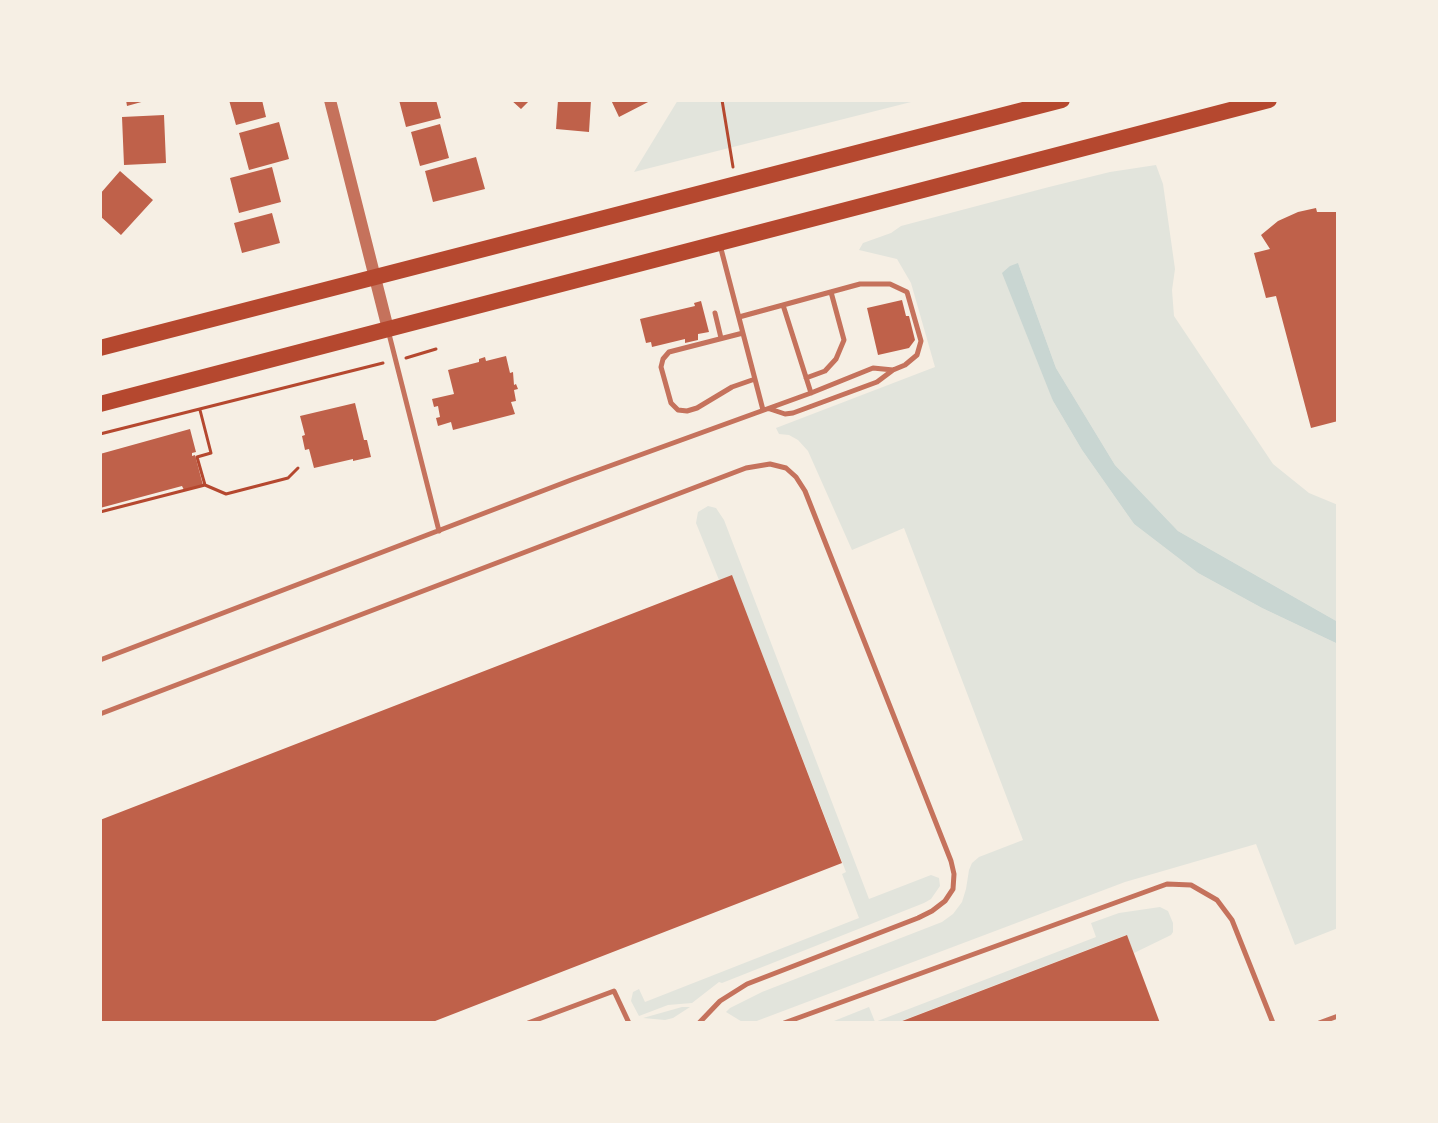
<!DOCTYPE html>
<style>
body{margin:0}
#map{position:relative;width:1438px;height:1123px;overflow:hidden;background:#f6efe4;font-family:"DM Sans",sans-serif}
canvas{display:block}
.frame{position:absolute;inset:0;border:102px solid #f6efe4;pointer-events:none}
</style>
<div id="map">
<canvas width="1438" height="1123"></canvas>
<div class="frame"></div>
</div>
<script>
const ctx = document.querySelector('canvas').getContext('2d');
ctx.lineJoin = 'round';
function fill(path, color) { ctx.fillStyle = color; ctx.fill(path, 'evenodd'); }
const poly = rows => new Path2D(rows.map(r => 'M' + r).join(''));
function trace(path, color, width, dash) { ctx.strokeStyle = color; ctx.lineWidth = width; ctx.lineCap = dash ? 'butt' : 'round'; ctx.setLineDash(dash || []); ctx.stroke(path); }
fill(poly([
 [678,100,919,100,634,172],
 [1156,165,1163,184,1175,269,1172,290,1174,316,1273,464,1309,493,1338,505,1338,622,1178,531,1115,465,1056,368,1018,263,1053,401,1082,450,1134,524,1198,573,1262,608,1338,644,1338,928,1295,945,1256,844,1125,882,754,1022,744,1023,726,1012,730,1008,762,992,942,922,953,914,962,902,966,889,969,870,972,863,979,857,1023,840,904,528,852,550,808,451,798,440,789,435,779,434,776,428,935,367,911,283,897,259,859,250,863,243,891,233,901,226,1049,187,1110,172],
 [708,506,716,508,724,520,869,899,931,875,939,878,940,886,931,899,924,903,722,983,719,982,692,1003,668,1005,639,1016,631,1001,633,992,639,989,645,1002,859,918,842,874,846,872,732,576,719,580,696,523,698,512],
 [1160,907,1168,911,1173,923,1173,932,1171,935,1134,953,1126,935,896,1023,829,1023,869,1007,875,1022,1096,937,1091,923,1119,913],
 [682,1007,690,1007,673,1018,665,1020,643,1018]
]), '#e2e4dc');
fill(poly([
 [1018,263,1056,368,1115,465,1178,531,1338,622,1338,644,1262,608,1198,573,1134,524,1082,450,1053,401,1002,273,1010,266]
]), '#c9d6d2');
fill(poly([
 [126,100,145,100,145,101,127,106],
 [229,100,262,100,266,117,236,125],
 [399,100,436,100,441,118,406,127],
 [511,100,530,100,521,109],
 [558,100,591,100,589,132,556,129],
 [611,100,652,100,619,117],
 [164,115,166,163,124,165,122,117],
 [279,122,289,159,249,170,239,133],
 [440,124,449,158,420,166,411,132],
 [476,157,485,189,433,202,425,171],
 [272,167,281,202,239,213,230,178],
 [120,171,153,200,121,235,100,216,100,194],
 [1316,208,1317,212,1338,212,1338,421,1311,428,1276,296,1266,298,1254,253,1270,249,1261,235,1278,221,1298,212],
 [272,213,280,243,242,253,234,223],
 [902,300,906,316,909,316,915,340,909,348,878,355,867,308],
 [701,301,709,332,698,334,698,340,685,343,685,339,652,347,651,342,646,343,640,319,695,306,694,303],
 [506,356,510,373,513,372,514,385,516,384,518,389,514,390,516,401,511,402,515,414,453,430,451,422,438,426,436,418,440,417,438,406,434,407,432,399,454,394,448,370,479,362,479,359,485,357,486,361],
 [355,403,364,440,367,440,371,457,353,461,353,459,314,468,309,449,305,450,302,436,305,435,300,416],
 [190,429,196,452,192,453,192,456,195,455,203,485,184,490,182,486,100,508,100,454],
 [732,575,842,863,430,1023,100,1023,100,820],
 [1127,935,1160,1023,897,1023]
]), '#bf614a');
trace(poly([
 [722,100,733,167],
 [406,358,436,349],
 [100,434,383,363],
 [205,485,226,494,288,478,298,468],
 [100,512,205,485,197,457,211,453,200,410]
]), '#b5482f', 3);
trace(poly([
 [720,245,763,410],
 [783,305,811,393],
 [715,313,721,338],
 [388,330,439,531],
 [743,333,669,352,663,359,661,367,671,403,678,410,687,411,697,408,732,387,755,379],
 [806,378,825,371,836,359,844,340,831,292],
 [770,409,785,414,793,413,877,382,893,370],
 [100,660,571,480,811,393,873,368,893,370,905,365,917,355,921,341,907,292,890,284,860,284,739,317],
 [100,714,746,468,770,464,786,468,796,477,805,491,951,861,954,874,953,889,945,901,932,911,918,918,747,984,720,1001,699,1023],
 [528,1023,614,991,629,1023],
 [784,1023,1167,884,1191,885,1217,900,1232,920,1273,1023],
 [1319,1023,1338,1016]
]), '#c5725c', 5);
trace(poly([
 [330,100,388,329]
]), '#c5725c', 12);
trace(poly([
 [100,348,1062,100],
 [100,404,1269,100]
]), '#b5482f', 16);
</script>
